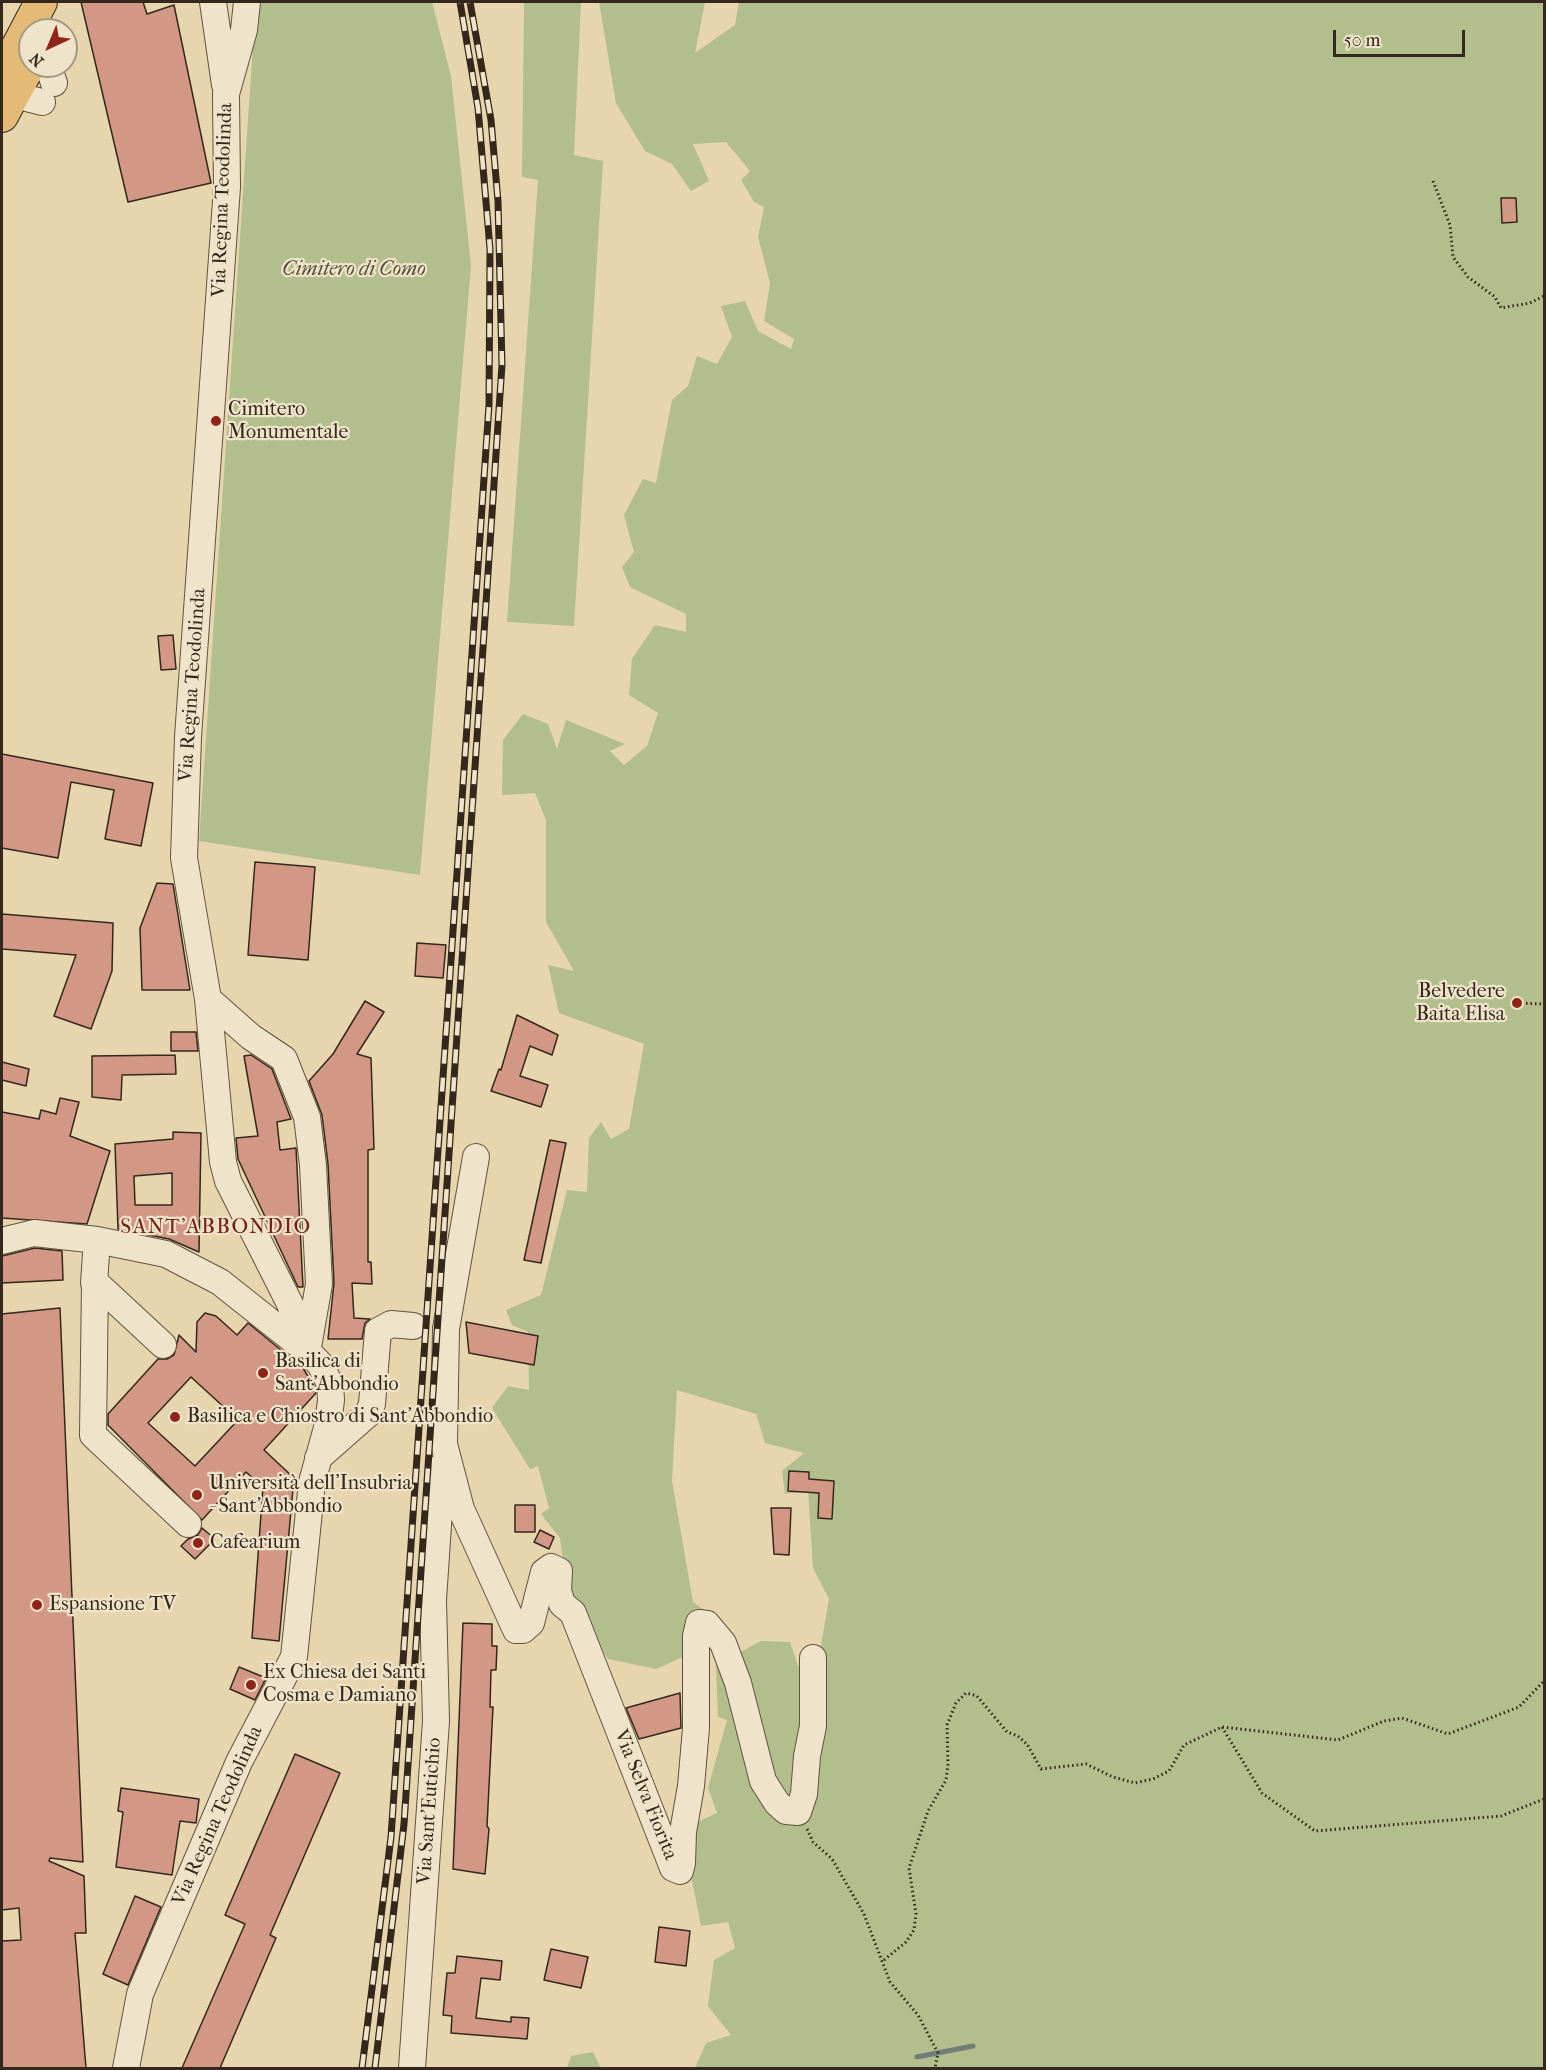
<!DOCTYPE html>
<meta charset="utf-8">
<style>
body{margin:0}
#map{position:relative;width:1546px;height:2070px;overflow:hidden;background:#e7d5ae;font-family:"IM FELL French Canon",serif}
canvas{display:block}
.frame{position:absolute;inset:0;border:3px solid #33281b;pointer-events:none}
.north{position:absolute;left:18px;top:18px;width:60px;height:60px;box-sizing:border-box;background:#efe4ca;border:2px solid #a49984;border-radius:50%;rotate:224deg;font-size:16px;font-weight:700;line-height:24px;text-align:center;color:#33281b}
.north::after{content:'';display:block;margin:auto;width:21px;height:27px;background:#8f2418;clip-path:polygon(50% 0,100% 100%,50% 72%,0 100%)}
.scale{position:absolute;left:1333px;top:30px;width:132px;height:27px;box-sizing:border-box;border:3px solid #33281b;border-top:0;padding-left:8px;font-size:18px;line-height:21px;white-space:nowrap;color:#33281b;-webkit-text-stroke:4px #efe4ca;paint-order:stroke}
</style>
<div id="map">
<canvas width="1546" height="2070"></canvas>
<div class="frame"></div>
<div class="north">N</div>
<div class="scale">50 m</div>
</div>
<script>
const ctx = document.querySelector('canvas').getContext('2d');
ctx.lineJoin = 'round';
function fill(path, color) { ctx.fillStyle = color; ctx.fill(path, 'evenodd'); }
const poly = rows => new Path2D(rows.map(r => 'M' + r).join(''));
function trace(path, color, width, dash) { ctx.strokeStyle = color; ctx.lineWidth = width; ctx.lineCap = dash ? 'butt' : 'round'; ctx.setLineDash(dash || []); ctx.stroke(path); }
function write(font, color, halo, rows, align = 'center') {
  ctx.font = font + ' "IM FELL French Canon",serif'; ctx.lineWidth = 4.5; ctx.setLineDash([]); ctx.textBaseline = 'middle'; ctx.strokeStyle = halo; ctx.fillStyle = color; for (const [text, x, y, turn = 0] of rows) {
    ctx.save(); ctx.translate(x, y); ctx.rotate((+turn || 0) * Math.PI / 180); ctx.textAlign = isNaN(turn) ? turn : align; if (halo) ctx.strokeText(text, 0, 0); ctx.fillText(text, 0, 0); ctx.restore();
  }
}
fill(poly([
 [256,2,432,2,451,76,471,266,420,875,199,841],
 [524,2,581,2,574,155,603,161,574,626,507,622,538,180,522,177],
 [599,2,705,2,695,53,735,25,739,2,1544,2,1544,2068,695,2068,706,2043,731,2035,708,2006,714,1960,735,1948,728,1922,701,1926,689,1865,691,1825,717,1813,708,1788,727,1720,718,1717,716,1665,761,1641,790,1642,798,1666,817,1669,829,1599,813,1568,808,1491,785,1494,782,1471,804,1453,765,1443,756,1414,677,1390,672,1481,693,1602,719,1621,712,1644,656,1669,608,1659,568,1600,560,1538,541,1514,549,1508,538,1466,530,1469,492,1408,508,1386,529,1390,528,1332,512,1325,506,1310,541,1295,567,1190,587,1192,589,1138,601,1122,611,1139,629,1129,644,1044,559,1013,548,965,574,971,546,922,546,820,535,793,502,795,503,740,523,714,548,724,557,749,566,720,625,744,610,751,624,765,647,746,658,713,629,695,632,659,655,625,686,632,686,614,630,587,622,567,634,552,624,515,643,479,656,483,672,400,688,386,697,356,717,364,732,337,721,306,745,301,758,331,791,349,794,339,764,321,770,283,758,237,764,207,754,202,741,180,750,171,726,142,693,144,709,181,691,191,672,164,645,151,616,103],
 [593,2052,601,2068,567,2068,571,2056]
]), '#b2be8c');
trace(poly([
 [917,2057,973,2046]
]), '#717d76', 5);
const building = poly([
 [81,2,143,2,147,14,174,5,211,183,128,202,81,2],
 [1501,198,1516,198,1517,222,1502,223,1501,198],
 [173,635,176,669,161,670,158,636,173,635],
 [2,754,153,783,141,846,105,839,114,790,71,782,58,858,2,848,2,754],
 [255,862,315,867,308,960,248,955,255,862],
 [157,883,173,884,190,990,142,990,140,928,157,883],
 [2,914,113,923,112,971,91,1029,54,1016,76,955,2,949,2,914],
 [417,943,446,945,443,978,415,976,417,943],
 [365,1001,384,1012,357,1054,371,1058,374,1149,368,1150,368,1262,371,1262,372,1284,352,1283,354,1318,370,1319,365,1323,362,1339,328,1339,334,1283,328,1164,322,1115,309,1081,333,1054,365,1001],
 [517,1015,558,1035,552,1055,530,1046,520,1076,548,1085,541,1107,491,1091,499,1069,501,1070,517,1015],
 [171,1032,196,1032,198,1051,171,1051,171,1032],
 [175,1055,176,1074,122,1075,121,1100,92,1097,92,1056,175,1055],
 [251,1055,272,1069,291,1119,277,1122,280,1150,296,1148,303,1287,298,1287,238,1159,236,1138,258,1136,244,1056,251,1055],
 [2,1062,29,1069,26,1086,2,1080,2,1062],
 [60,1098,79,1102,70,1136,110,1151,87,1224,2,1218,2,1112,39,1119,41,1110,56,1114,60,1098],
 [173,1132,201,1133,199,1252,169,1239,118,1229,115,1144,173,1139,173,1132],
 [172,1173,172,1205,135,1205,134,1176,172,1173],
 [550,1140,566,1143,541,1263,524,1260,550,1140],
 [35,1248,62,1251,63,1280,2,1283,2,1256,35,1248],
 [60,1308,83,1862,50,1858,49,1861,84,1876,86,1933,75,1933,86,2068,2,2068,2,1941,21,1940,19,1908,2,1910,2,1314,60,1308],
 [205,1313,216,1316,237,1335,248,1323,303,1368,315,1388,316,1393,264,1450,294,1478,279,1641,252,1638,263,1487,246,1472,202,1520,108,1425,108,1414,158,1359,167,1359,174,1355,179,1335,196,1352,197,1322,205,1313],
 [191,1377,238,1420,195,1466,148,1423,191,1377],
 [466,1322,538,1336,534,1365,469,1353,466,1322],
 [789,1471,809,1472,809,1479,834,1481,832,1519,818,1518,819,1493,788,1491,789,1471],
 [515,1505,535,1505,535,1532,515,1532,515,1505],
 [771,1508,791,1508,789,1555,774,1554,771,1508],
 [202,1528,215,1539,195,1559,181,1546,188,1539,198,1535,202,1528],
 [540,1530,554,1537,549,1549,534,1542,540,1530],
 [463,1623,492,1624,492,1646,497,1646,496,1670,491,1670,490,1707,493,1707,487,1826,489,1829,485,1874,453,1869,463,1623],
 [239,1667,266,1678,255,1700,230,1689,239,1667],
 [680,1693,681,1728,639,1739,626,1708,680,1693],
 [295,1754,340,1773,270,1935,276,1938,220,2068,182,2068,245,1924,225,1915,295,1754],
 [121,1788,199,1799,196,1823,180,1821,172,1875,116,1867,123,1812,118,1811,121,1788],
 [135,1896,161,1907,128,1985,103,1974,135,1896],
 [659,1927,690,1931,686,1966,655,1962,659,1927],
 [551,1949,588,1957,581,1988,544,1980,551,1949],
 [457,1956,502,1961,500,1980,481,1978,476,2018,511,2022,511,2017,529,2018,527,2039,451,2033,452,2016,443,2015,447,1973,455,1973,457,1956]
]);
fill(building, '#d29785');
trace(building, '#33281b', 1.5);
const minor = poly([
 [213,2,225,85],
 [247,2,244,30,226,94,227,187,188,737,184,858,208,999,223,1162,228,1181,290,1304,307,1351],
 [48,66,54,83],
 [14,95,42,102],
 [208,999,251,1037,284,1059,307,1117,313,1165,319,1284,308,1347],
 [476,1157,446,1329,444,1444,461,1509,516,1630,523,1630,531,1623,544,1572,551,1567,559,1571,558,1590,562,1604,573,1613,673,1868,680,1871,682,1863,683,1832,691,1786,696,1728,696,1636,699,1623,707,1624,723,1643,738,1683,763,1781,777,1803,786,1811,798,1812,804,1794,807,1756,813,1726,813,1658],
 [97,1240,94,1283,95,1282,93,1435,188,1524],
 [2,1241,34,1233,97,1240,166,1254,220,1282,307,1351,320,1364,330,1384,331,1400,328,1424,312,1482,294,1657,239,1762,140,1994,126,2068],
 [95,1282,163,1345],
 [318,1458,368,1414,372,1404,378,1331,391,1324,413,1326],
 [412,2068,436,1721,433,1600,442,1466]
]);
const major = poly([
 [2,76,41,2],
 [2,116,30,64]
]);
trace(minor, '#605340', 28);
trace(major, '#33281b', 34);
trace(poly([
 [1433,181,1450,225,1453,257,1468,277,1495,297,1501,308,1530,303,1544,296],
 [1517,1003,1544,1004],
 [1222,1727,1262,1793,1315,1831,1501,1816,1544,1799],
 [807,1829,813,1842,832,1859,864,1914,890,1982,918,2015,938,2053,935,2068],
 [884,1960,906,1942,914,1930,916,1914,909,1868,928,1811,946,1780,948,1764,947,1725,956,1703,966,1693,977,1696,1007,1732,1018,1736,1027,1744,1041,1769,1086,1764,1113,1777,1135,1783,1153,1779,1169,1771,1184,1745,1222,1727,1338,1740,1384,1721,1402,1718,1448,1734,1519,1707,1544,1681]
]), '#33281b', 3, [1.5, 3]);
trace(minor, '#efe4ca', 26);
trace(major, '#e4ba77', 32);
const rail = poly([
 [362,2068,391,1837,489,405,490,249,478,108,460,2],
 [375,2068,404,1824,502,365,498,201,491,120,470,2]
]);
trace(rail, '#33281b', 7);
trace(rail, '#efe4ca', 4.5, [14]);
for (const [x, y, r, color] of [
 [216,421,6,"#8f2418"],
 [1517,1003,6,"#8f2418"],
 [263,1373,6,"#8f2418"],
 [175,1417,6,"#8f2418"],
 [197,1495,6,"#8f2418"],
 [198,1543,6,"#8f2418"],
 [37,1605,6,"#8f2418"],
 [251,1685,6,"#8f2418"]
]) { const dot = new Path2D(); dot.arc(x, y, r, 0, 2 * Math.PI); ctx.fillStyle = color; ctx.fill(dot); trace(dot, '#efe4ca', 2); }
write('20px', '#33281b', '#efe4ca', [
 ["Via Regina Teodolinda",223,200,-88],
 ["Via Regina Teodolinda",193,685,-86],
 ["Via Selva Fiorita",645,1795,68],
 ["Via Sant'Eutichio",430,1811,-86],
 ["Via Regina Teodolinda",218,1816,-66]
]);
write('italic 20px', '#534e37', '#efe4ca', [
 ["Cimitero di Como",354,270]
]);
write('20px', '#33281b', '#efe4ca', [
 ["Cimitero",228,410],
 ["Monumentale",228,433],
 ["Belvedere",1505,992,"right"],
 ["Baita Elisa",1505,1015,"right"],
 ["Basilica di",275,1362],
 ["Sant'Abbondio",275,1385],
 ["Basilica e Chiostro di Sant'Abbondio",187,1417],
 ["Università dell'Insubria",209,1484],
 ["- Sant'Abbondio",209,1507],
 ["Cafearium",210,1543],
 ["Espansione TV",49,1605],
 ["Ex Chiesa dei Santi",263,1673],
 ["Cosma e Damiano",263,1696]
], 'left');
ctx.letterSpacing = '1.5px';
write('21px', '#7a1f14', '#efe4ca', [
 ["SANT'ABBONDIO",216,1228]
]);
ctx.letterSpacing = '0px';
</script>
